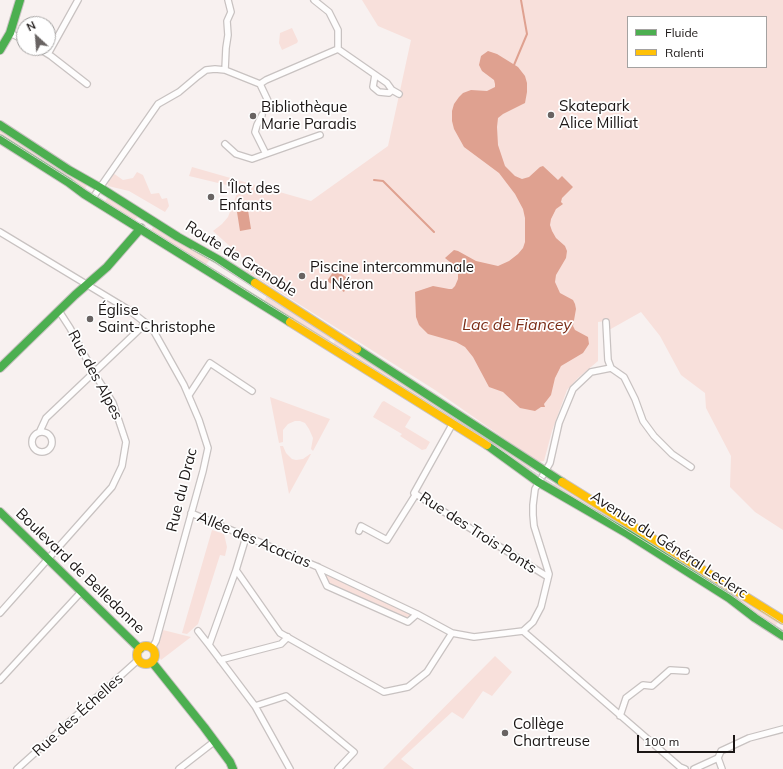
<!DOCTYPE html>
<meta charset="utf-8">
<style>
body{margin:0}
#map{position:relative;width:783px;height:769px;overflow:hidden;background:#f8f1f0;font-family:Mulish,sans-serif}
canvas{display:block}
.legend{position:absolute;left:627px;top:16px;width:140px;height:52px;box-sizing:border-box;background:#fff;border:1px solid #a4a2a1;margin:0;padding:5px 7px;list-style:none;font-size:12px;color:#1b1615}
.legend li{display:flex;align-items:center;gap:8px;height:20px}
.legend b{width:20px;border:1px solid #a4a2a1}
.north{position:absolute;left:16px;top:16px;width:40px;height:40px;box-sizing:border-box;background:#fff;border:1px solid #a4a2a1;border-radius:50%;rotate:334deg;font-size:11px;font-weight:700;line-height:16px;text-align:center;color:#1b1615}
.north::after{content:'';display:block;margin:auto;width:14px;height:18px;background:#686362;clip-path:polygon(50% 0,100% 100%,50% 72%,0 100%)}
.scale{position:absolute;left:637px;top:735px;width:98px;height:18px;box-sizing:border-box;border:2px solid #1b1615;border-top:0;padding-left:5px;font-size:12px;line-height:14px;white-space:nowrap;color:#1b1615;-webkit-text-stroke:3px #fff;paint-order:stroke}
</style>
<div id="map">
<canvas width="783" height="769"></canvas>
<ul class="legend">
<li><b style="height:5px;background:#4caf50"></b>Fluide</li>
<li><b style="height:5px;background:#ffc107"></b>Ralenti</li>
</ul>
<div class="north">N</div>
<div class="scale">100 m</div>
</div>
<script>
const ctx = document.querySelector('canvas').getContext('2d');
ctx.lineJoin = 'round';
function fill(path, color) { ctx.fillStyle = color; ctx.fill(path, 'evenodd'); }
const poly = rows => new Path2D(rows.map(r => 'M' + r).join(''));
function trace(path, color, width, dash) { ctx.strokeStyle = color; ctx.lineWidth = width; ctx.lineCap = dash ? 'butt' : 'round'; ctx.setLineDash(dash || []); ctx.stroke(path); }
function write(font, color, halo, rows, align = 'center') {
  ctx.font = font + ' Mulish,sans-serif'; ctx.lineWidth = 3.5; ctx.setLineDash([]); ctx.textBaseline = 'middle'; ctx.strokeStyle = halo; ctx.fillStyle = color; for (const [text, x, y, turn = 0] of rows) {
    ctx.save(); ctx.translate(x, y); ctx.rotate((+turn || 0) * Math.PI / 180); ctx.textAlign = isNaN(turn) ? turn : align; if (halo) ctx.strokeText(text, 0, 0); ctx.fillText(text, 0, 0); ctx.restore();
  }
}
fill(poly([
 [362,0,783,0,783,530,755,512,730,487,731,456,706,408,705,393,681,375,660,336,641,312,609,330,606,321,598,322,598,361,578,378,567,390,552,431,544,461,538,462,435,390,245,270,246,264,243,258,213,231,222,224,228,217,239,188,189,176,192,167,311,201,388,146,411,40,378,26],
 [628,17,766,17,766,67,628,67],
 [292,28,298,41,297,43,282,50,279,43,280,33],
 [0,128,88,184,84,190,0,137],
 [137,172,143,175,151,194,159,193,162,199,167,198,169,206,165,212,129,191,108,186,107,183,111,178,113,173,123,180,133,178],
 [108,197,113,200,139,216,134,221,103,204],
 [155,224,211,258,205,266,150,232],
 [268,294,332,336,328,343,263,303],
 [336,339,532,466,527,472,332,346],
 [270,397,330,419,313,451,311,449,313,438,309,429,305,423,300,421,295,421,288,424,283,430,283,442,279,443],
 [384,401,411,417,405,427,430,442,426,449,422,450,400,436,402,434,373,417,382,402],
 [280,446,283,446,286,453,292,459,296,460,303,459,310,454,311,454,289,494],
 [557,480,780,619,774,628,552,488],
 [212,530,224,534,227,547,225,556,220,555,198,624,187,634,182,633],
 [318,567,417,614,408,622,327,586],
 [163,630,191,637,161,660,158,654,158,646],
 [495,656,512,672,492,696,483,691,463,719,452,712,401,759,414,769,383,769]
]), '#f8e0db');
fill(poly([
 [488,51,497,54,518,67,525,76,527,83,527,92,525,103,503,114,498,118,497,127,498,145,505,166,515,176,522,179,529,177,540,167,543,166,558,180,562,176,573,187,562,198,561,202,563,204,556,209,551,219,550,225,552,231,556,238,565,246,567,251,566,258,556,275,555,282,560,293,573,300,575,304,576,309,573,326,575,330,588,337,589,344,583,353,561,366,555,378,551,395,544,404,545,407,541,407,535,411,520,408,503,392,489,387,473,357,465,347,456,342,428,334,419,325,416,317,415,292,433,286,449,289,452,289,455,286,458,279,458,274,450,262,445,258,454,250,458,251,476,261,498,266,509,261,518,254,523,248,525,242,525,218,523,209,515,194,499,173,464,147,454,129,452,121,452,111,454,104,459,97,463,93,471,90,487,91,495,87,495,84,494,80,482,71,479,65,481,56],
 [248,210,251,229,240,231,237,212],
 [335,269,347,278,348,285,344,292,327,281]
]), '#dfa190');
trace(poly([
 [514,65,527,34,521,0],
 [374,180,383,181,434,232]
]), '#dfa190', 2);
const street = poly([
 [314,0,329,12,338,30,338,49],
 [10,33,24,40],
 [38,48,51,56,87,84],
 [48,54,78,0],
 [225,70,226,48,228,35,227,21,231,12,228,0],
 [375,75,373,87,379,92,389,93,392,90],
 [260,84,266,80,338,49,387,83,392,90,399,94],
 [260,84,269,103,267,107],
 [262,115,257,125,255,132,266,154,320,135],
 [225,144,236,154,252,159,266,154],
 [92,199,158,104,179,92,198,76,206,70,215,69,225,70,260,84],
 [0,232,129,310,152,328,184,385,199,420,208,448,203,471,156,641,152,648],
 [606,322,608,360,611,368,624,377,635,399,643,421,654,436,672,454,691,467],
 [189,395,210,363,252,391],
 [453,423,414,493,548,577],
 [40,431,46,418,146,323],
 '32 442a10 10 0 1 1 20 0a10 10 0 1 1-20 0Z',
 [191,513,318,567,417,614,452,633,474,637,523,631],
 [359,531,361,526,387,540,416,494],
 [246,537,236,570,280,633,384,692,408,687,427,672,452,633],
 [318,567,327,586,408,622,417,614],
 [236,570,209,645,255,706,290,769],
 [0,613,112,487,122,466,126,442,113,403,94,373,70,328,59,311],
 [198,631,209,645],
 [523,631,533,622,541,607,549,574,534,526,533,515,533,505,535,489,550,463,559,423,573,389,591,372,611,368],
 [523,631,680,767,685,769],
 [220,660,281,644,288,637],
 [0,680,82,591],
 [255,706,286,696,354,752,338,769],
 [620,716,626,698,643,685,652,686,670,670,686,671],
 [17,769,138,660],
 [179,769,215,741],
 [694,769,718,758],
 [722,769,718,758,721,751,749,738,783,729]
]);
const fast = poly([
 [0,50,10,33,20,0],
 [0,125,69,170,99,187,178,237,219,260,255,283],
 [0,139,68,182,84,194,290,322],
 [357,349,562,482],
 [0,368,75,295,107,267,141,228],
 [487,445,538,482,628,534,729,598,755,618,783,636],
 [0,512,140,649],
 [152,662,204,727,230,762,233,769]
]);
const slow = poly([
 [255,283,357,349],
 [290,322,487,445],
 [562,482,783,620],
 '137 655a9 9 0 1 1 18 0a9 9 0 1 1-18 0Z'
]);
trace(street, '#c8c2c1', 8);
trace(fast, '#c8c2c1', 10);
trace(slow, '#c8c2c1', 10);
trace(street, '#fefdfd', 5.5);
trace(fast, '#4caf50', 8);
trace(slow, '#ffc107', 8);
trace(poly([
 [0,135,269,305,375,370,485,439,541,477,731,595,783,632],
 [192,249,214,261,286,309],
 [761,610,783,624]
]), '#d2d0cf', 1);
for (const [x, y, r, color] of [
 [551,115,4,"#686362"],
 [253,116,4,"#686362"],
 [211,197,4,"#686362"],
 [302,276,4,"#686362"],
 [90,319,4,"#686362"],
 [505,733,4,"#686362"]
]) { const dot = new Path2D(); dot.arc(x, y, r, 0, 2 * Math.PI); ctx.fillStyle = color; ctx.fill(dot); trace(dot, '#fff', 1.5); }
write('15px', '#1b1615', '#fff', [
 ["Skatepark",559,106],
 ["Alice Milliat",559,123],
 ["Bibliothèque",261,107],
 ["Marie Paradis",261,124],
 ["L'Îlot des",219,188],
 ["Enfants",219,205],
 ["Piscine intercommunale",310,267],
 ["du Néron",310,284],
 ["Église",98,310],
 ["Saint-Christophe",98,327],
 ["Collège",513,724],
 ["Chartreuse",513,741]
], 'left');
write('15px', '#1b1615', '#fff', [
 ["Route de Grenoble",241,259,32],
 ["Rue des Alpes",95,375,62],
 ["Rue du Drac",182,490,-76],
 ["Rue des Trois Ponts",478,533,33],
 ["Allée des Acacias",254,540,23],
 ["Avenue du Général Leclerc",669,545,33],
 ["Boulevard de Belledonne",80,571,44],
 ["Rue des Échelles",78,715,-42]
]);
write('italic 16px', '#7a2d17', '#fff', [
 ["Lac de Fiancey",517,325]
]);
</script>
